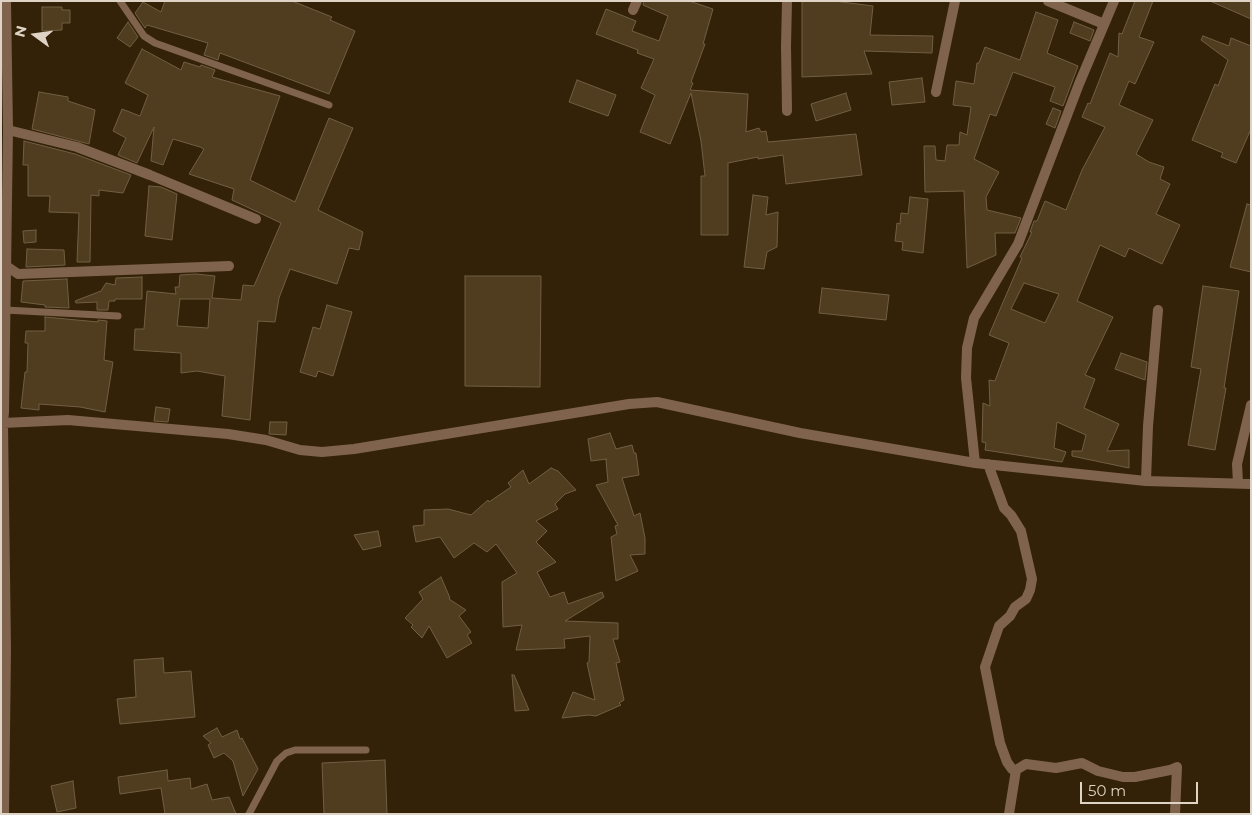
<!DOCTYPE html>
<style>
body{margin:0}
#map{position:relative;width:1252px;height:815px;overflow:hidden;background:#332207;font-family:Montserrat,sans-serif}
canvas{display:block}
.frame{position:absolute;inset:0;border:2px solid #ded3c4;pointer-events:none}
.north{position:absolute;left:10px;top:10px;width:50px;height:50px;-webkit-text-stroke:4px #332207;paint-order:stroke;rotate:284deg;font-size:14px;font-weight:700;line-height:20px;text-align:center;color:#ded3c4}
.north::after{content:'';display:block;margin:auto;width:18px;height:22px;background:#ded3c4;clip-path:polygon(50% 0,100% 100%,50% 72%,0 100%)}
.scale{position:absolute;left:1080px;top:782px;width:118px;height:22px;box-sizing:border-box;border:2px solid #ded3c4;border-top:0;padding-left:6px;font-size:15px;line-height:18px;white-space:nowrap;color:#ded3c4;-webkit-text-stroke:4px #332207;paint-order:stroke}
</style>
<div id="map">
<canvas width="1252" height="815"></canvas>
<div class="frame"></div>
<div class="north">N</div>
<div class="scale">50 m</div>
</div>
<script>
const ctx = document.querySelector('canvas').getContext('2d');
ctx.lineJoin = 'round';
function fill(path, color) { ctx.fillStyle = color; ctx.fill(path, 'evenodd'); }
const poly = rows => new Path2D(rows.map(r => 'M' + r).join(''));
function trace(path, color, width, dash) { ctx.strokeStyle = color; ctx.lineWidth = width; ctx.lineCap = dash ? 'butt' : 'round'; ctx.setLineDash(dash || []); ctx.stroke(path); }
const building = poly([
 [165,1,292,1,332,17,330,20,355,31,329,94,220,53,218,60,204,55,208,43,147,25,145,28,135,13,143,2,161,12,165,1],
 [644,1,689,1,713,9,703,44,705,44,691,82,693,83,690,90,748,94,746,132,759,128,761,132,766,131,768,142,856,134,862,175,786,184,783,155,758,159,758,157,728,163,728,235,701,235,701,176,705,176,701,141,691,93,670,144,640,132,655,95,641,88,654,59,637,53,638,50,596,34,606,9,636,21,632,31,659,41,668,16,643,5,644,1],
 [802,1,834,1,873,6,870,35,933,36,932,53,864,51,872,74,802,77,802,1],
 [1135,1,1153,1,1139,37,1154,42,1135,84,1129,81,1119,105,1153,120,1136,154,1149,162,1164,167,1160,179,1170,184,1156,214,1180,225,1162,264,1129,248,1125,257,1100,245,1077,301,1113,317,1085,375,1095,379,1084,408,1119,424,1107,451,1129,450,1129,468,1072,456,1072,451,1082,451,1086,435,1057,422,1054,448,1066,452,1062,462,985,450,986,443,982,442,983,403,990,406,989,380,995,381,1009,343,989,335,1022,258,1020,257,1032,232,1030,232,1034,221,1037,221,1045,201,1066,210,1082,170,1105,127,1082,117,1088,103,1090,104,1110,53,1118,57,1119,33,1122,34,1135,1],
 [1024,283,1059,294,1045,323,1011,309,1024,283],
 [1210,1,1251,1,1251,19,1210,1],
 [42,7,62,7,62,10,70,10,70,23,62,23,62,30,42,31,42,7],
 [1036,12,1058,20,1047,53,1078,66,1063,106,1050,101,1055,87,1013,72,996,116,990,114,974,159,999,172,986,197,987,210,1021,218,1015,233,995,233,996,255,967,268,964,191,925,192,924,146,935,146,936,160,945,161,947,145,959,145,960,132,967,135,971,107,953,105,956,81,974,84,977,63,979,63,985,47,1020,60,1036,12],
 [128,22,138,37,130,47,117,38,128,22],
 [1074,22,1094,30,1090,41,1070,33,1074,22],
 [1203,36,1229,46,1231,38,1251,46,1251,129,1236,163,1221,157,1223,153,1192,140,1215,84,1218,86,1228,60,1201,40,1203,36],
 [142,49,181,70,184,62,200,67,201,65,215,70,212,77,280,96,250,180,295,202,329,118,353,128,318,210,363,232,359,250,349,248,337,284,290,269,279,298,275,322,258,321,250,420,222,416,225,376,197,371,181,373,181,353,134,350,135,329,144,329,147,291,176,294,175,287,179,287,180,275,196,274,215,276,212,298,241,300,243,285,254,286,281,223,232,200,234,189,189,174,204,149,200,147,173,139,163,165,151,161,154,127,137,163,118,155,126,138,113,131,122,109,140,116,148,95,125,83,142,49],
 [180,299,210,299,208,328,177,326,180,299],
 [922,78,925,102,892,105,889,82,922,78],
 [577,80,616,95,608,116,569,102,577,80],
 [39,92,68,97,68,101,95,110,89,144,32,129,39,92],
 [846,93,851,110,816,121,811,104,846,93],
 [1053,108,1061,111,1055,128,1046,124,1053,108],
 [24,141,75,154,131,175,123,193,99,190,99,196,91,195,90,262,77,262,79,213,49,212,50,196,28,196,28,165,23,165,24,141],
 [149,186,161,187,177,194,172,240,145,236,149,186],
 [753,195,768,197,766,215,778,212,777,247,767,252,764,269,744,267,753,195],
 [910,197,928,199,923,253,902,250,903,242,895,241,897,223,900,224,901,213,908,214,910,197],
 [1247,204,1251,205,1251,272,1230,267,1247,204],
 [36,230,36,242,24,243,23,231,36,230],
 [27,249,64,250,65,265,26,267,27,249],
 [465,276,541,276,540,387,465,386,465,276],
 [142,277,142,299,115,299,115,301,109,301,108,310,97,310,97,302,76,303,75,301,101,291,106,283,115,285,116,278,142,277],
 [67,279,69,308,45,307,45,305,21,302,23,281,67,279],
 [1203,286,1239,291,1224,388,1226,388,1215,450,1188,445,1201,369,1191,367,1203,286],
 [822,288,889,295,886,320,819,313,822,288],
 [327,305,352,312,333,376,318,371,316,377,300,372,313,327,320,329,327,305],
 [45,317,98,322,98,320,107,321,104,360,113,362,105,412,80,407,39,404,39,410,21,408,25,372,27,372,28,343,25,343,26,331,45,331,45,317],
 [1121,353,1147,362,1145,380,1115,369,1121,353],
 [156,407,170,409,168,422,154,421,156,407],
 [270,422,287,422,286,435,269,434,270,422],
 [610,433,616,449,632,445,634,453,636,453,639,475,622,478,634,516,640,513,645,538,645,554,630,555,638,571,616,581,611,537,617,534,615,526,618,525,596,485,608,482,606,460,607,459,591,461,588,439,610,433],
 [551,468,558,471,576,490,565,494,555,504,558,509,536,521,547,531,536,542,556,562,537,572,550,597,564,592,568,604,602,592,604,597,565,621,618,623,618,639,613,639,620,662,616,663,624,700,619,703,621,705,596,716,589,715,562,718,573,692,595,700,587,663,589,662,590,636,564,639,565,648,516,650,522,625,503,627,502,582,517,573,496,544,487,552,474,543,454,558,440,537,416,542,413,526,424,525,424,510,448,509,471,515,488,500,489,502,511,487,508,483,523,470,529,484,551,468],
 [378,531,381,546,363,550,354,535,378,531],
 [441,577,450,598,449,599,466,610,459,616,471,632,467,635,472,643,447,658,429,626,422,638,411,627,413,625,405,618,423,599,419,592,441,577],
 [163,658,164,673,191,671,195,717,120,724,117,699,136,697,134,660,163,658],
 [512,675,514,675,529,710,515,711,512,675],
 [217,728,222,737,237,730,240,739,242,738,258,769,243,796,233,761,224,753,214,758,208,745,211,743,203,736,217,728],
 [385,760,387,814,324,814,322,763,385,760],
 [167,770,168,781,190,778,191,789,207,784,212,800,229,797,236,814,165,814,161,788,120,794,118,777,167,770],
 [73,781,76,808,57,812,51,786,73,781]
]);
fill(building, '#503d1f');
trace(building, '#725f43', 1);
trace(poly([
 [120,1,144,36,155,43,329,105],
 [5,310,118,316],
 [249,814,277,761,286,753,295,750,366,750]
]), '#80634c', 7);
trace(poly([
 [1048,1,1104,24],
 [633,10,637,1],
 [936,92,955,1],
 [787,111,786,46,787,1],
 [8,130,77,147,150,175,256,219],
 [1,265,5,265,18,274,229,266],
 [975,463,966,378,967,348,974,318,1018,244,1079,84,1114,1],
 [988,464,1004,508,1011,515,1021,531,1032,579,1030,590,1026,599,1015,607,1010,616,999,626,985,667,1000,743,1007,762,1012,769,1016,770],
 [1146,481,1148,426,1158,310],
 [1238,483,1237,464,1251,405],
 [4,814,6,650,3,423,68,420,228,434,266,440,300,450,322,452,354,449,629,404,657,402,800,433,975,463,1146,481,1251,484],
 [1009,814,1016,770,1026,764,1056,768,1082,763,1098,771,1123,777,1135,777,1170,770,1177,767,1175,814]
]), '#80634c', 10);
trace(poly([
 [1,424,3,423,4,412,8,130,6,1]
]), '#80634c', 10);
</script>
